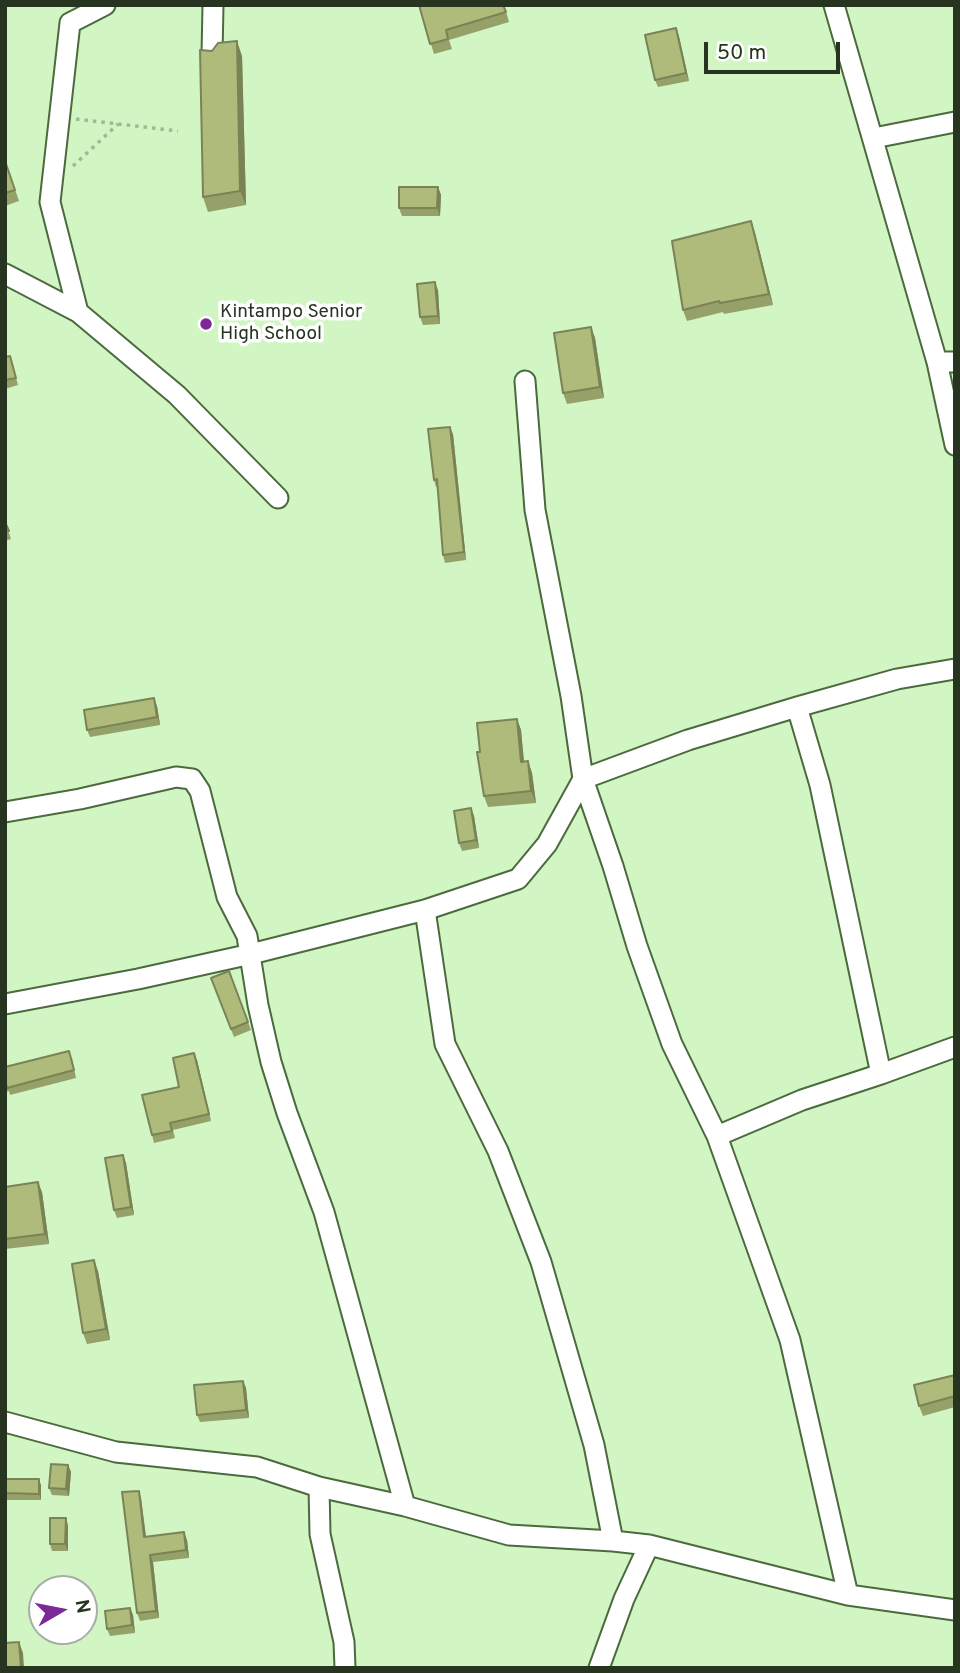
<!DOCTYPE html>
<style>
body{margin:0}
#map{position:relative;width:960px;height:1673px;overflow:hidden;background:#d1f5c3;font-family:Overpass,sans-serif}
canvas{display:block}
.frame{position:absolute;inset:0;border:7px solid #263420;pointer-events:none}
.north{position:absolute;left:28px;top:1575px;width:70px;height:70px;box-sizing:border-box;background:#fff;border:2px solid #a8aea6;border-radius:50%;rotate:80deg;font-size:19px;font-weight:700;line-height:28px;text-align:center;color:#263420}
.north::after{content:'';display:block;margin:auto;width:24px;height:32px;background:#7d2897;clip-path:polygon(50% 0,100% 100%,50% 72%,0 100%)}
.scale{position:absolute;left:704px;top:42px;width:136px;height:32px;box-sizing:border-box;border:4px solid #263420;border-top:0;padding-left:9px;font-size:21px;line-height:24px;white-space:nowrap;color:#263420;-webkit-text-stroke:5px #fff;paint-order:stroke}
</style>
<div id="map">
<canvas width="960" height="1673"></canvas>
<div class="frame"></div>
<div class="north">N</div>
<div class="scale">50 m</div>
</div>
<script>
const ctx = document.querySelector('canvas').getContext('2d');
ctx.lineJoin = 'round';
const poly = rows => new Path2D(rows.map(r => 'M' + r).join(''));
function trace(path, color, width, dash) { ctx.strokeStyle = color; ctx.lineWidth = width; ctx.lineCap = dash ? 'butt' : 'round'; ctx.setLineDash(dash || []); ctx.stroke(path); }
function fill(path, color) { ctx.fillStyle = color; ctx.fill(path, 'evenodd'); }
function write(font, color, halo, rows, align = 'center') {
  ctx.font = font + ' Overpass,sans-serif'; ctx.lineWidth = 7; ctx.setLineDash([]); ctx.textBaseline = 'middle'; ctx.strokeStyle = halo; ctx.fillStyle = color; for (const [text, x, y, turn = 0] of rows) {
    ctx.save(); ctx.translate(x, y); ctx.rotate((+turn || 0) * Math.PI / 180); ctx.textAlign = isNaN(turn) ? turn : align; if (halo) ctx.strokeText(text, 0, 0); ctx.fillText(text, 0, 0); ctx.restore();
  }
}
const street = poly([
 [105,5,70,23,50,202,78,312,177,395,278,498],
 [834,5,937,362,955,445],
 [212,55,213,5],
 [874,138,955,122],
 [5,274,78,312],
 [937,362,955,362],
 [525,381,535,510,571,696,583,779,688,740,797,707,897,679,955,669],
 [583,779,613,866,637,946,672,1044,717,1136,790,1340,848,1595],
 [5,812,80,799,176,777,192,779,200,791,227,897,247,936,258,1005,271,1062,287,1113,324,1212,405,1506],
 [425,910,445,1044,498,1151,541,1262,594,1445,613,1541],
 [5,1004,138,979,251,954,425,910,518,879,547,844,583,779],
 [881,1074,955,1047],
 [717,1136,802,1100,881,1074,820,785,797,707],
 [5,1422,116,1452,257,1467,319,1487,405,1506,509,1535,613,1541,649,1545,848,1595,955,1610],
 [319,1487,320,1534,344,1642,345,1668],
 [599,1668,624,1599,649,1545]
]);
trace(street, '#4b6a3e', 23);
trace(poly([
 [76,119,178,131],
 [73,166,118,124]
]), '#9dbb92', 3.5, [3.5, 5]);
trace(street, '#fff', 19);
fill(poly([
 [419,5,504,5,509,22,449,40,452,49,434,54],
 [676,28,689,81,658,87,655,80],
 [242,56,246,205,208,212,203,197],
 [5,160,19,201,5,206],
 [438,187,441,195,440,216,402,216,399,208],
 [755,233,773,305,724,314,723,312,687,321,683,310],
 [438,290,440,324,423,325,420,317],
 [591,327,595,338,604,398,567,404,563,393],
 [10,356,18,385,5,389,5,357],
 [453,434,466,560,445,563,443,555,438,487,436,487,434,480],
 [5,521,11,539,5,541],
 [157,706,160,725,90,737,87,730],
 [517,719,521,730,524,762,528,761,532,773,536,803,488,807,484,796,480,752],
 [471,808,474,816,479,848,462,851,459,843],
 [229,971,251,1030,234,1037,211,979],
 [72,1058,76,1078,10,1095,9,1091,5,1092,5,1067],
 [197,1060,211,1121,173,1130,175,1138,154,1143,152,1135,179,1087],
 [123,1155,126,1163,134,1215,117,1218,114,1210],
 [5,1181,7,1187,42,1192,49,1244,5,1249],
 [98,1271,110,1340,87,1344,83,1333],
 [955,1375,955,1407,923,1416,919,1406],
 [243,1381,246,1388,249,1418,200,1422,197,1415],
 [68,1465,71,1472,69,1496,52,1495,49,1488],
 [5,1479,41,1485,41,1500,5,1500],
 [141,1498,146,1537,187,1540,189,1558,153,1562,159,1618,140,1621,137,1613],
 [66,1518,68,1526,68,1551,52,1551,50,1544],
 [130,1608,133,1615,135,1633,110,1636,107,1629]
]), '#96a169');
fill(poly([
 [676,28,679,36,689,81,686,73],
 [237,41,242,56,246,205,240,191],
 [438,187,441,195,440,216,437,208],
 [751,221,755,233,773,305,769,294],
 [435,282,438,290,440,324,438,316],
 [591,327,595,338,604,398,600,387],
 [450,427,453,434,466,560,464,552],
 [154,698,157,706,160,725,157,717],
 [517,719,521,730,525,773,521,762],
 [528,761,532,773,536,803,531,791],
 [471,808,474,816,479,848,476,840],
 [194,1053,197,1060,211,1121,209,1114],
 [123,1155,126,1163,134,1215,131,1207],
 [38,1182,42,1192,49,1244,45,1234],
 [94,1260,98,1271,110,1340,106,1329],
 [243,1381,246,1388,249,1418,246,1410],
 [68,1465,71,1472,69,1496,66,1489],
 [39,1479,41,1485,41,1500,39,1494],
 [139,1491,141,1498,147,1545,144,1537],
 [66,1518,68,1526,68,1551,65,1544],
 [184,1532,187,1540,189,1558,186,1550],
 [150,1555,153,1562,159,1618,156,1611],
 [130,1608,133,1615,135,1633,132,1625],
 [19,1642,23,1653,24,1668,21,1668]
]), '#7a8355');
const building = poly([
 [419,5,503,5,506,12,446,30,448,39,430,44,419,5],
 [676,28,686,73,655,80,645,35,676,28],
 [237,41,240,191,203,197,200,50,212,51,218,43,237,41],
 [5,161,15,190,5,193,5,161],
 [399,187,438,187,437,208,399,208,399,187],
 [751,221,769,294,720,303,719,301,683,310,672,241,751,221],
 [435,282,438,316,420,317,417,284,435,282],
 [591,327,600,387,563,393,554,333,591,327],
 [10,356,16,378,5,380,5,357,10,356],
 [450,427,464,552,443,555,437,479,434,480,428,429,450,427],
 [5,522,9,531,5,532,5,522],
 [154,698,157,717,87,730,84,710,154,698],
 [517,719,521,762,528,761,531,791,484,796,477,752,480,752,477,723,517,719],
 [471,808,476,840,459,843,454,811,471,808],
 [229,971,248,1022,231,1029,211,978,229,971],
 [69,1051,74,1070,7,1088,6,1084,5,1084,5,1067,69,1051],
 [194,1053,209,1114,170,1123,172,1131,152,1135,142,1095,179,1087,173,1058,194,1053],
 [123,1155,131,1207,114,1210,105,1158,123,1155],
 [38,1182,45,1234,5,1239,5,1185,5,1187,38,1182],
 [94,1260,106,1329,83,1333,72,1264,94,1260],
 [955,1375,955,1396,919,1406,914,1385,955,1375],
 [243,1381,246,1410,197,1415,194,1385,243,1381],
 [51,1464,68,1465,66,1489,49,1488,51,1464],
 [5,1479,39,1479,39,1494,5,1493,5,1479],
 [139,1491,144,1537,184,1532,186,1550,150,1555,156,1611,137,1613,122,1492,139,1491],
 [50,1518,66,1518,65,1544,50,1544,50,1518],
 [130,1608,132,1625,107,1629,105,1611,130,1608],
 [19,1642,21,1668,5,1668,5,1643,19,1642]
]);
fill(building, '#afbb7a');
trace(building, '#7a8355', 2);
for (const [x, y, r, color] of [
 [206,324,7,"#7d2897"]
]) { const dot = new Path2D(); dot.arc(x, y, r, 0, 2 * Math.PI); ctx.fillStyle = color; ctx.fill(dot); trace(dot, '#fff', 2.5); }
write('19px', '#263420', '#fff', [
 ["Kintampo Senior",220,313],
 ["High School",220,335]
], 'left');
</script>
